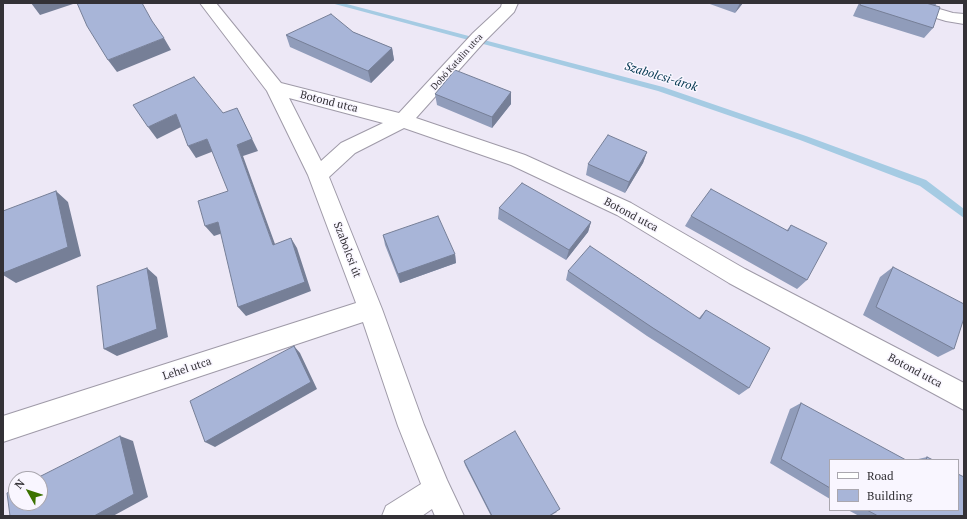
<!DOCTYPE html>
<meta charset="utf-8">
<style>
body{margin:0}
#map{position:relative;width:967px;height:519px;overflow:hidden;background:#ede8f6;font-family:"PT Serif",serif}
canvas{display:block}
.frame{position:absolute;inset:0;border:4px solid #333136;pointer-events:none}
.legend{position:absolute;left:829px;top:459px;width:130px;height:52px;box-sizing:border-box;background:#f9f6ff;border:1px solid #aaa7af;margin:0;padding:5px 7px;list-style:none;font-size:12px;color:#333136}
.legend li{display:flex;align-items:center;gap:8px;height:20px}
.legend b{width:20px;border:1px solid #aaa7af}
.north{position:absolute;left:8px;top:471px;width:40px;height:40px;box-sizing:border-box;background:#f9f6ff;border:1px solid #aaa7af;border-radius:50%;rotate:309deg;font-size:11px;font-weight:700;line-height:16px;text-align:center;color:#333136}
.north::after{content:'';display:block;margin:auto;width:14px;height:18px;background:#3b7200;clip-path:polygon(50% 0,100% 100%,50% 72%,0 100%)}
</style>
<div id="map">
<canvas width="967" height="519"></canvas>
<div class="frame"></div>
<ul class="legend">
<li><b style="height:5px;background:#fff"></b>Road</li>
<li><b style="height:11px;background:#a8b5d8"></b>Building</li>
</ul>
<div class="north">N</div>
</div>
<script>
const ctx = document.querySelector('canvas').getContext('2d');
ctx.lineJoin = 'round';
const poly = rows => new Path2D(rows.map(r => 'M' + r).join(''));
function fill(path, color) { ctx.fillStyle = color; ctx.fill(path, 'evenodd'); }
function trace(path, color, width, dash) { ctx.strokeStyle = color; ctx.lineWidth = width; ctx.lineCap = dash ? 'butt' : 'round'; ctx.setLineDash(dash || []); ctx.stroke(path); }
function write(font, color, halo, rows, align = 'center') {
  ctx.font = font + ' "PT Serif",serif'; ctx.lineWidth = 3; ctx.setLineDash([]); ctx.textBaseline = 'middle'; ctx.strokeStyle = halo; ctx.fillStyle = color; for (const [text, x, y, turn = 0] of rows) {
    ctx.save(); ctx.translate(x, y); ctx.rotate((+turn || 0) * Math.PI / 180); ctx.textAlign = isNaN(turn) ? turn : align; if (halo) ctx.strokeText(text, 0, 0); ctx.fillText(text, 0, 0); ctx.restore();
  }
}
fill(poly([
 [331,3,343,3,663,87,806,136,926,180,964,209,964,218,920,186,800,140,658,91,331,3]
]), '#a5cbe3');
const minor = poly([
 [200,3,216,3,281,83,399,113,473,33,501,7,502,3,518,3,514,12,485,41,416,118,525,155,631,203,745,269,964,383,964,410,729,283,617,215,511,165,404,128,355,153,329,177,382,309,424,425,447,480,464,516,435,516,432,509,422,516,382,516,386,506,421,484,398,426,363,322,3,442,3,416,356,303,308,175,267,91,200,3],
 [289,98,383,123,341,143,321,161,289,98],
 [894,3,919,3,953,13,964,14,964,24,946,21,897,6,894,3]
]);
trace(minor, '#9f9aa8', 2);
fill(minor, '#fff');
fill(poly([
 [707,3,743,3,735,13],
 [859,3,937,3,935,6,933,28,924,38,853,16],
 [353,32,392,48,394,60,371,83,290,47,286,35],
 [511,92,511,104,492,128,437,105,435,94],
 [647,152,643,163,625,193,586,175,588,164],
 [499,208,591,222,588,232,566,260,498,219],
 [691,216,787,230,791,225,807,280,797,289,685,226],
 [383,235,455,254,456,263,400,283,385,245],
 [893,267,954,349,938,357,863,315,880,277],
 [568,271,699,318,706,310,749,388,739,395,647,336,566,280],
 [801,403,830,460,830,499,770,463,790,409],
 [927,457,933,460,914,460],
 [464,461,557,512,550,516,491,516,465,465],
 [848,510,958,510,964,516,859,516]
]), '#909cba');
fill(poly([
 [31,3,76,3,40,15],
 [740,3,743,3,735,13],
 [164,38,171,50,117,72,108,60],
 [392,48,394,60,371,83,368,71],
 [511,92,511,104,492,128,492,117],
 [237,108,258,151,243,156,279,255,273,245,237,145],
 [176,114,183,126,157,139,148,127],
 [207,139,214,151,196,158,188,146],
 [647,152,643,163,625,193,629,182],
 [56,191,68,202,81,256,16,283,3,275,3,273],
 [218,222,226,232,214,236,205,226],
 [591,222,588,232,566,260,569,250],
 [291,238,297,248,311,291,246,316,238,307],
 [455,254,456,263,400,283,398,274],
 [147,268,157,277,168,337,117,356,104,349],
 [294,346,300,353,317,389,215,447,205,442],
 [120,436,133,441,148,497,113,516,94,516]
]), '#767f97');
const building = poly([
 [77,3,142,3,152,21,164,38,108,60,87,26,77,3],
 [861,3,926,3,940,7,933,28,860,5,861,3],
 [331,14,353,32,392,48,368,71,286,35,331,14],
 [455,70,511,92,492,117,435,94,455,70],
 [194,77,223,113,237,108,252,139,237,145,273,245,291,238,305,282,238,307,218,222,205,226,198,201,228,191,207,139,188,146,176,114,148,127,133,105,194,77],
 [608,135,647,152,629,182,588,164,608,135],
 [522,183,591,222,569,250,499,208,522,183],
 [711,189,788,231,791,225,827,243,807,280,691,216,711,189],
 [56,191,68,247,3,273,3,211,56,191],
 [438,216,455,254,398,274,383,235,438,216],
 [590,246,700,319,706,310,770,348,749,388,653,328,568,271,590,246],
 [893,267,964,304,964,318,954,349,876,307,893,267],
 [147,268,157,329,104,349,97,286,147,268],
 [294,346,311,382,205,442,190,401,294,346],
 [801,403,906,460,830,460,830,488,781,459,801,403],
 [515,431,560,509,549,516,492,516,464,461,515,431],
 [120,436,134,494,94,516,10,516,7,493,16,489,16,503,40,503,40,479,35,479,120,436],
 [927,457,933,460,926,460,927,457],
 [958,474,964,477,964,516,878,516,867,510,958,510,958,474]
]);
fill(building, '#a8b5d8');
trace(building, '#767f97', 1);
write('9px', '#333136', '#f9f6ff', [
 ["Dobó Katalin utca",457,62,-48]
]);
write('11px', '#333136', '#f9f6ff', [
 ["Botond utca",329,102,14],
 ["Botond utca",631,215,28],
 ["Szabolcsi út",347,250,69],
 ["Lehel utca",187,369,-18],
 ["Botond utca",915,371,28]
]);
write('italic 12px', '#03374f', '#f9f6ff', [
 ["Szabolcsi-árok",661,77,17]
]);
</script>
